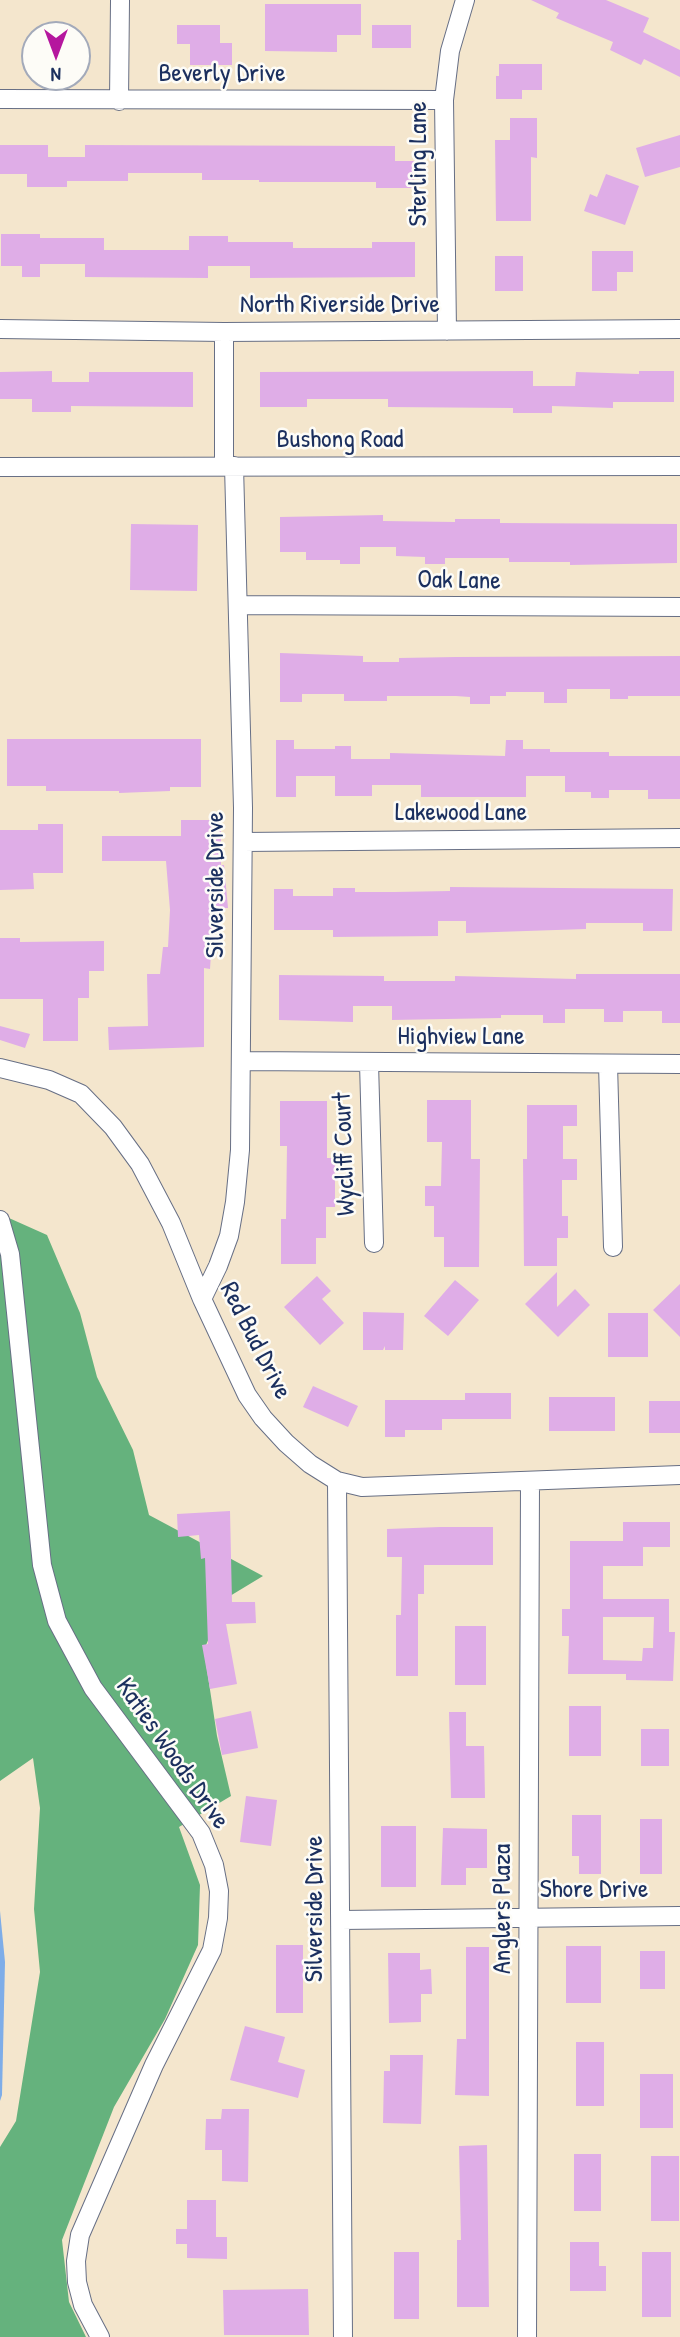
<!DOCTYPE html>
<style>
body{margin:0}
#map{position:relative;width:680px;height:2337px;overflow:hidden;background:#f4e6cd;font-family:"Patrick Hand",sans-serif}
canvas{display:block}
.north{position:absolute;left:21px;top:21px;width:70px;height:70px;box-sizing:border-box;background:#fdfcf7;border:2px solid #a3aaba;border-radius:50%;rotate:180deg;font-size:19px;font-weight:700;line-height:28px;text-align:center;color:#1b2f5e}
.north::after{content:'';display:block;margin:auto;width:24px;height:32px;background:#b5179e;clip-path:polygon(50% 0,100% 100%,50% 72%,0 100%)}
</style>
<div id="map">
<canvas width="680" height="2337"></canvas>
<div class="north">N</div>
</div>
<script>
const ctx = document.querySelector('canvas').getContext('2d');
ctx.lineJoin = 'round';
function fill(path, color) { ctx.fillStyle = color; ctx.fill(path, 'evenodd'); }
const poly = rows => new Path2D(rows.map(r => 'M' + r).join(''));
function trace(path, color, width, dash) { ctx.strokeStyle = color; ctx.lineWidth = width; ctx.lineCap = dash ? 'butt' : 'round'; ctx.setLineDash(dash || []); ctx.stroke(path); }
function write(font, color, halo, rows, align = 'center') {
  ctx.font = font + ' "Patrick Hand",sans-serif'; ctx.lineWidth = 5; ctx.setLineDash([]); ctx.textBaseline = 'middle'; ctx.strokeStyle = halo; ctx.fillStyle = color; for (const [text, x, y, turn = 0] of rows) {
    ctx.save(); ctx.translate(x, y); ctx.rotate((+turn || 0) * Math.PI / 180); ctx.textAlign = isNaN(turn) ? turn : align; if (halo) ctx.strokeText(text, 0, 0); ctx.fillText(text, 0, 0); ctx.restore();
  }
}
fill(poly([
 [0,1214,47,1235,80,1313,97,1377,133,1450,149,1515,263,1576,225,1599,204,1650,217,1736,231,1796,179,1827,200,1885,198,1945,165,2019,114,2107,62,2240,69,2302,86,2337,0,2337,0,2147,16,2121,40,1972,34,1909,40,1808,33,1758,0,1781]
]), '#65b27d');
fill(poly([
 [0,1911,5,1962,2,2095,0,2101]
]), '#7eade8');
fill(poly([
 [531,0,606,0,649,18,643,32,680,50,680,77,644,59,641,65,610,50,613,42,556,18,559,13],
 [265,4,361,4,361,35,337,35,337,52,265,51],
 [177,25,220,25,220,43,232,43,232,65,190,65,190,44,177,44],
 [372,25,411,25,411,48,372,48],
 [499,64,542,64,542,90,522,90,522,99,496,99,496,76,499,76],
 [510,118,537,118,537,158,531,157,531,221,496,221,495,140,510,140],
 [680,135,680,167,645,177,636,148],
 [0,145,48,145,48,157,85,157,85,145,395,146,395,161,414,161,414,188,376,188,376,182,259,182,259,180,202,180,202,173,128,173,128,181,67,181,67,187,27,187,27,174,0,174],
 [606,174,639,186,625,225,584,211,590,194,597,197],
 [1,234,40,234,40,238,104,238,104,250,189,250,189,236,228,236,228,242,293,242,293,248,372,248,372,242,415,242,415,277,250,278,250,266,208,266,208,278,85,277,85,264,40,264,40,277,22,277,22,266,1,266],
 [592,251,633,251,633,272,617,272,617,291,592,291],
 [495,256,523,256,523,291,495,291],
 [52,371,52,382,89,382,89,372,193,372,193,407,71,406,71,412,32,412,32,399,0,399,0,372],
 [533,371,533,386,575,386,576,372,639,374,639,371,674,371,674,402,613,402,613,408,552,406,552,413,513,413,513,408,388,407,388,399,307,399,307,407,260,407,260,372],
 [383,515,383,521,455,522,455,519,500,519,500,523,677,524,677,563,570,565,570,562,509,562,509,558,445,558,445,564,425,564,425,557,396,556,396,547,360,547,360,564,340,564,340,560,306,560,306,552,280,552,280,517],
 [131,524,198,525,197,591,130,590],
 [280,653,363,656,363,662,399,662,399,658,456,657,680,656,680,696,628,696,628,699,610,699,610,689,567,689,567,703,544,703,544,692,506,692,506,696,490,696,490,704,470,704,470,697,456,696,387,696,387,701,344,701,344,694,302,694,302,702,280,702],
 [7,739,201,739,201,787,170,787,170,791,119,793,119,791,46,791,46,786,7,786],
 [276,740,294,740,294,749,335,749,335,746,351,746,351,759,390,759,390,753,505,756,506,740,523,740,523,749,550,749,550,752,609,752,609,756,680,756,680,799,648,799,648,790,609,790,609,798,591,798,591,792,565,792,565,776,526,776,526,797,421,797,421,785,372,785,372,796,335,796,335,776,296,776,296,797,276,797],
 [181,820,221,820,221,865,224,865,228,908,214,908,210,969,204,968,204,1047,109,1050,108,1027,148,1026,147,974,160,974,163,947,168,947,170,910,166,861,102,861,102,836,181,836],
 [38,824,63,824,63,873,33,873,34,889,0,890,0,830,38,830],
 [450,887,673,889,672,931,643,931,643,923,586,923,586,929,466,933,466,921,438,921,438,936,333,937,333,930,274,930,274,889,293,889,293,896,333,896,333,888,355,888,355,892,394,892,450,891],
 [0,938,20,938,20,942,104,941,104,971,89,971,89,998,78,998,78,1041,43,1041,43,999,0,999],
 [576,974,680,974,680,1023,662,1023,662,1011,623,1011,623,1022,604,1022,604,1009,565,1009,565,1023,543,1023,543,1015,501,1015,501,1018,392,1020,392,1006,353,1006,353,1022,279,1020,279,975,384,976,384,981,455,981,455,976,576,979],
 [0,1026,30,1034,25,1048,0,1040],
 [427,1100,471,1100,471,1159,480,1159,479,1267,444,1267,444,1237,434,1237,434,1206,425,1206,425,1186,441,1186,442,1142,427,1142],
 [280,1101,327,1101,327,1158,335,1158,335,1207,326,1207,326,1238,316,1238,316,1264,281,1264,281,1219,286,1219,287,1146,280,1146],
 [527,1105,577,1105,577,1126,563,1126,563,1159,577,1159,577,1180,562,1180,562,1216,568,1216,568,1238,557,1238,557,1266,524,1266,523,1159,527,1159],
 [557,1272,557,1307,575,1289,590,1305,558,1337,525,1304],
 [317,1276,331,1291,322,1299,344,1323,320,1345,284,1307],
 [455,1280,479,1300,448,1336,424,1316],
 [680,1284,680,1337,653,1310],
 [363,1312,404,1313,403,1350,385,1350,385,1346,383,1350,363,1350],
 [608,1313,648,1313,648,1357,608,1357],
 [313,1386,358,1406,348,1427,303,1407],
 [465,1393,511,1393,511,1419,442,1419,442,1430,405,1430,405,1437,385,1437,385,1400,465,1400],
 [549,1397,615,1397,615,1431,549,1431],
 [649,1401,680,1401,680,1433,649,1433],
 [230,1511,232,1602,255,1602,256,1623,226,1624,237,1684,210,1689,202,1645,208,1644,205,1558,201,1559,199,1535,178,1537,177,1514],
 [623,1522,670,1522,670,1547,643,1547,643,1566,603,1566,603,1599,669,1599,669,1632,675,1632,673,1681,626,1680,626,1674,568,1674,569,1636,562,1636,562,1609,570,1609,570,1541,623,1541],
 [603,1617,654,1617,653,1648,643,1648,642,1661,603,1660],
 [440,1527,493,1527,493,1565,424,1565,424,1594,418,1594,418,1676,396,1676,396,1615,401,1615,402,1557,387,1557,387,1529],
 [455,1626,486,1626,486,1685,455,1685],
 [569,1706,601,1706,601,1756,569,1756],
 [251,1711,258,1748,222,1755,215,1719],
 [449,1712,466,1712,466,1746,484,1746,485,1798,451,1798],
 [641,1729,669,1729,669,1766,641,1766],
 [246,1796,277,1800,271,1846,240,1842],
 [572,1815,601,1815,601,1874,579,1874,579,1856,572,1856],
 [640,1819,662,1819,662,1874,640,1874],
 [381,1826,416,1826,416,1887,381,1887],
 [443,1828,487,1829,487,1868,466,1868,466,1885,441,1885],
 [276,1945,303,1945,303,2013,276,2013],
 [566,1946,601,1946,601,2003,566,2003],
 [466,1947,489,1947,489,2096,455,2095,457,2039,466,2039],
 [640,1951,665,1951,665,1989,640,1989],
 [388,1953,420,1953,420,1970,431,1969,432,1994,421,1994,421,2022,389,2023],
 [245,2026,285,2037,278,2062,305,2070,298,2098,230,2080],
 [576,2042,604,2042,604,2106,576,2106],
 [390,2055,423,2055,421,2124,383,2123,384,2071,390,2071],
 [640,2074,673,2074,673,2128,640,2128],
 [222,2109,249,2109,248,2182,222,2181,222,2150,205,2150,206,2119,221,2119],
 [487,2145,489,2307,457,2307,457,2240,461,2240,459,2146],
 [574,2154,601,2154,601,2211,574,2211],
 [651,2156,679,2156,679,2221,651,2221],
 [187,2200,216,2200,216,2237,227,2237,227,2259,187,2258,187,2244,176,2244,176,2229,187,2229],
 [570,2242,599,2242,599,2266,606,2266,606,2291,570,2291],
 [394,2252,419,2252,419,2319,394,2319],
 [642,2252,671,2252,671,2317,642,2317],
 [308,2289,309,2335,224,2335,223,2290]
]), '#dfade7');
const minor = poly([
 [0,99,444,100],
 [119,101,120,1],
 [0,329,224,332,680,329],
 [447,331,444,100,450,51,465,0],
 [224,332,224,466],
 [0,467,680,466],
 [238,605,680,607],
 [243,842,680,838],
 [242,1061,680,1064],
 [369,1063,374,1243],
 [608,1064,613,1247],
 [0,1068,49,1080,81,1094,113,1127,140,1164,171,1223,202,1299,247,1395,263,1418,286,1443,310,1464,337,1481,362,1487,680,1475],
 [0,1220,10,1254,42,1565,57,1621,93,1688,201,1833,214,1865,219,1891,218,1918,212,1950,154,2065,80,2235,76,2261,77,2282,83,2305,100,2337],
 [202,1299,218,1266,229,1236,235,1202,240,1150,243,808,234,466],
 [337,1481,343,2337],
 [341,1920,680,1916],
 [527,2337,530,1482]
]);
trace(minor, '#676f85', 20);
trace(minor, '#fff', 18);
write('26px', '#1b2f5e', '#fdfcf7', [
 ["Beverly Drive",222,74],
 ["Sterling Lane",419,164,-90],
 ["North Riverside Drive",340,305],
 ["Bushong Road",340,440],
 ["Oak Lane",459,581,1],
 ["Lakewood Lane",461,813],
 ["Silverside Drive",216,885,-90],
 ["Highview Lane",461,1037],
 ["Wycliff Court",345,1154,-92],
 ["Red Bud Drive",255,1341,63],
 ["Katies Woods Drive",172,1754,55],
 ["Shore Drive",594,1890],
 ["Silverside Drive",315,1909,-90],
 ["Anglers Plaza",503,1909,-90]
]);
</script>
